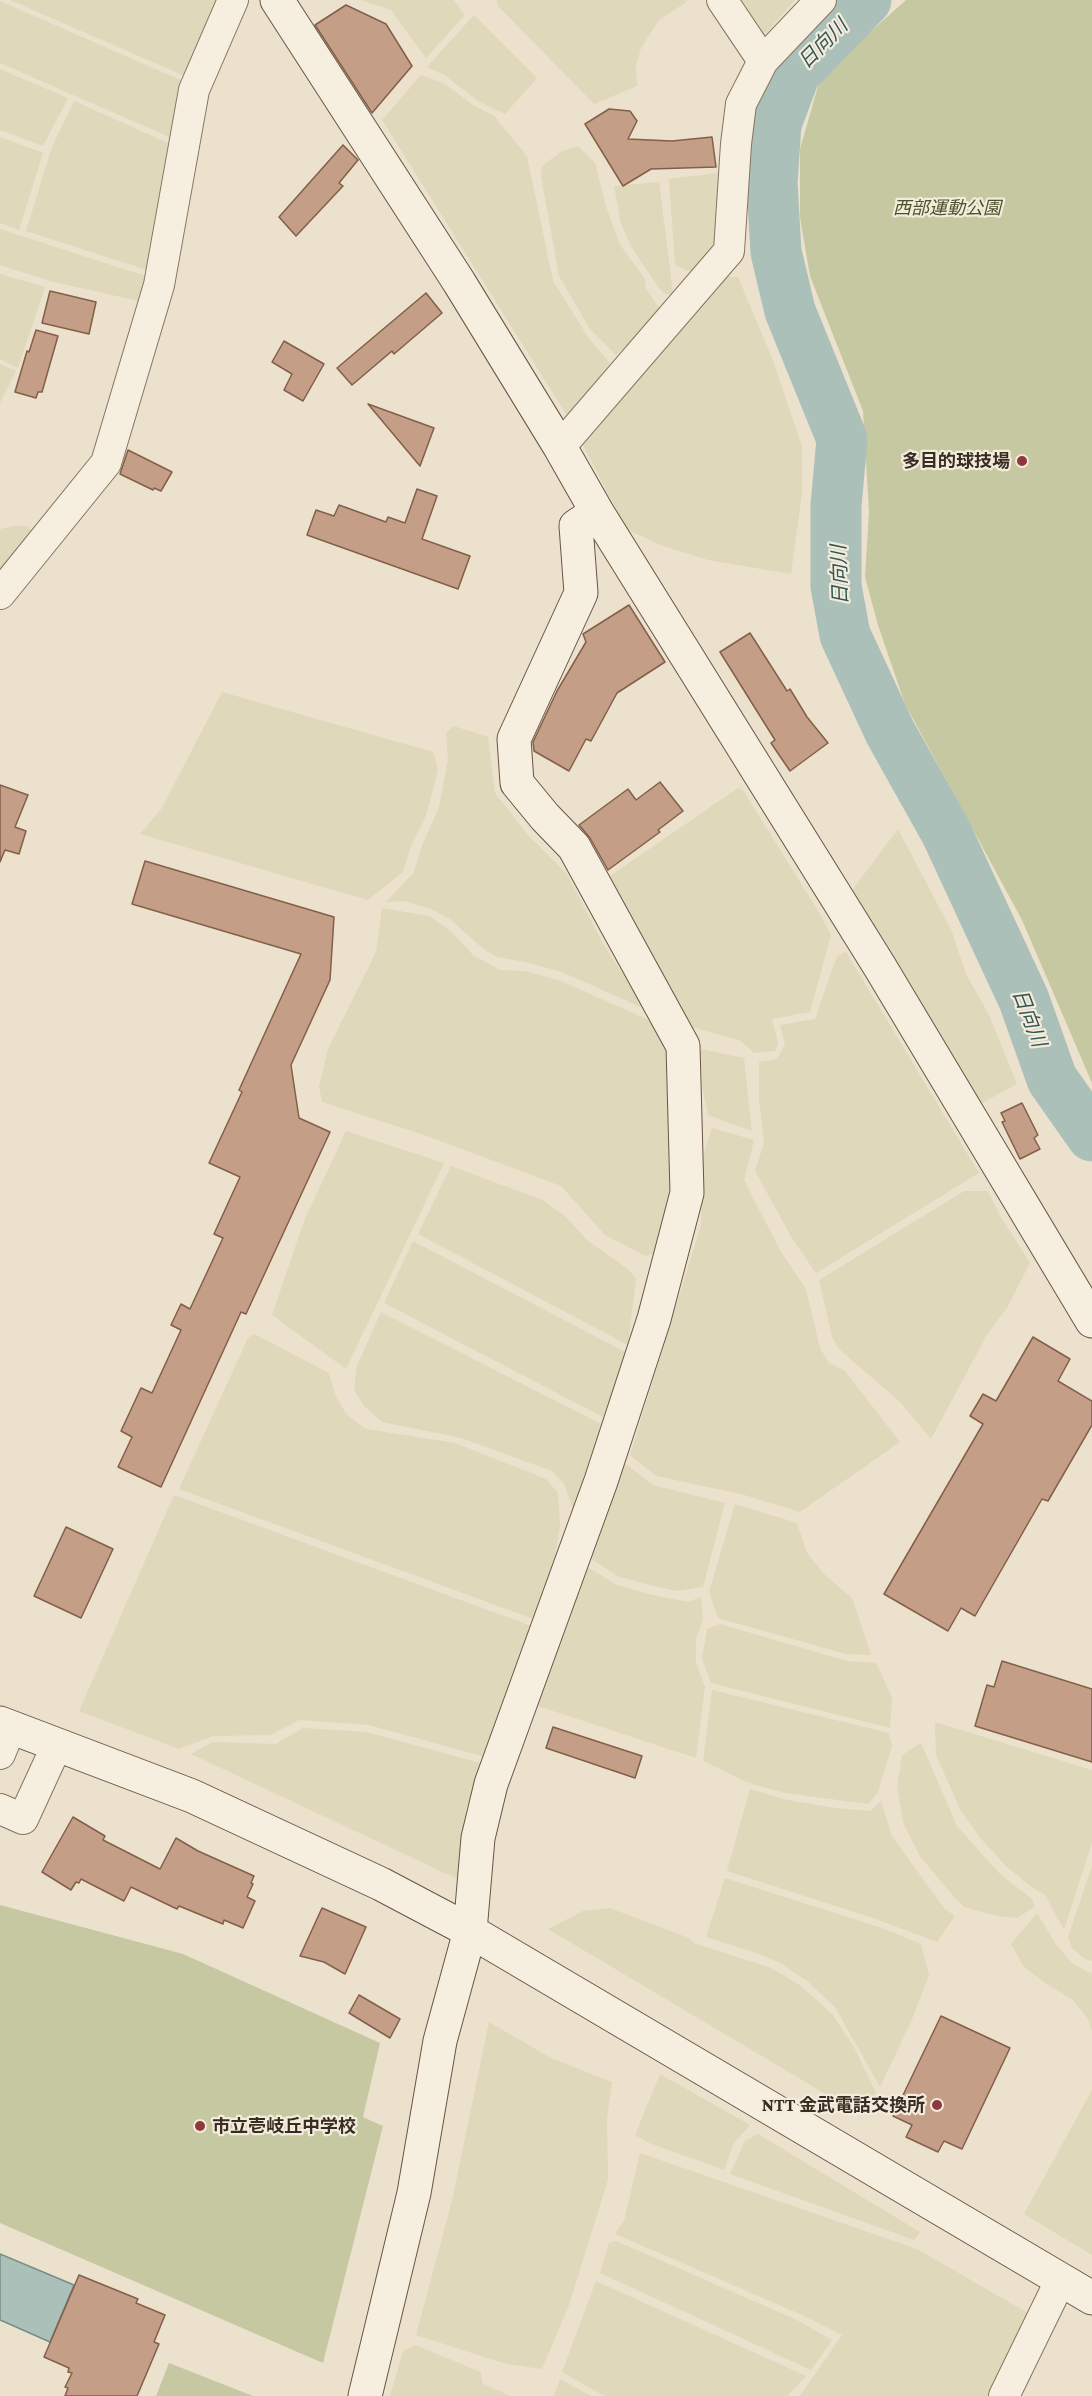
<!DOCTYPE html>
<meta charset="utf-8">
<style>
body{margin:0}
canvas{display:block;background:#ebe1cc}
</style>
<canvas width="1092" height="2396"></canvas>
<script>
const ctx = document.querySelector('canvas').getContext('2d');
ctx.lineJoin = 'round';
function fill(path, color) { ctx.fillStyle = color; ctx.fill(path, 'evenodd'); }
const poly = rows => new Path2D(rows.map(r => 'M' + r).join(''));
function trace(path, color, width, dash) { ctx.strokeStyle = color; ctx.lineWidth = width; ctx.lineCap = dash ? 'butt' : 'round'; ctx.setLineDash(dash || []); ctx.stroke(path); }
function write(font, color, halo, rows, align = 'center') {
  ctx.font = font + ' "Crimson Pro","Noto Sans JP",serif'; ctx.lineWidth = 4.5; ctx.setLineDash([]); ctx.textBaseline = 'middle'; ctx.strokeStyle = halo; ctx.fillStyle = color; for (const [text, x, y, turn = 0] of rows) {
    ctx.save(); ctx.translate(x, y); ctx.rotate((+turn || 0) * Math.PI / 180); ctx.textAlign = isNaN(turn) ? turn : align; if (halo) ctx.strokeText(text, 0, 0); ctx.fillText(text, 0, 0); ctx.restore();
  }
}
fill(poly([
 [10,0,217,0,187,77],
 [360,0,454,0,465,15,426,58,391,10],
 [496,0,682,0,688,1,659,20,641,48,636,66,637,86,594,104,498,6],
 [734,0,795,0,759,41],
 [0,1,185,82,174,139,0,63],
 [474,15,537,78,505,114,478,101,443,74,427,67],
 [0,69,68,98,43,146,0,130],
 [421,75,445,84,473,105,494,116,527,156,553,281,589,339,610,363,568,417,382,120],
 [74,101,168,143,175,153,147,270,26,231,52,147],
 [0,137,43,153,19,230,0,223],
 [578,146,595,163,606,207,620,245,645,279,646,289,662,312,616,355,590,329,559,276,541,176,542,166,562,151],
 [718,173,715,246,694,273,675,265,669,179],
 [659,182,673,294,665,294,659,288,632,248,621,224,614,186],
 [0,229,145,276,143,302,50,281,0,265],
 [0,274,45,287,18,368,0,359],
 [725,276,738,277,772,358,802,446,802,493,791,574,708,560,663,546,626,529,583,445],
 [0,364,16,371,0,403],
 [15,526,26,526,34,532,0,570,0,529],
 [222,692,433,752,438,770,426,816,411,846,403,872,368,900,140,834,162,808],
 [454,726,488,737,495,793,528,835,567,874,603,944,647,1010,562,972,526,962,496,957,480,946,450,919,431,909,404,901,386,902,414,872,421,848,439,807,448,760,446,733],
 [738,788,743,790,817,909,831,935,810,1012,772,1019,778,1044,775,1051,754,1053,741,1041,692,1027,607,878],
 [898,829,952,932,966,974,989,1015,1017,1084,980,1104,850,893],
 [382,908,429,916,452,932,473,955,500,970,525,971,561,981,653,1022,662,1035,671,1079,671,1101,670,1194,654,1253,646,1256,605,1235,561,1186,424,1135,322,1102,319,1086,328,1049,376,952],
 [846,952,979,1173,816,1273,793,1240,755,1171,764,1143,759,1099,759,1062,777,1059,785,1044,780,1025,815,1019,837,956],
 [701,1049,744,1058,752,1131,708,1115,702,1087],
 [712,1128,754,1140,744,1180,781,1252,806,1289,820,1348,829,1363,845,1371,900,1442,800,1512,741,1494,656,1476,630,1455,701,1225,704,1153],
 [346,1131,444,1163,346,1369,272,1315,304,1221],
 [451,1166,542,1200,565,1216,588,1241,629,1270,636,1279,628,1345,418,1234],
 [964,1191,988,1191,1000,1216,1030,1263,1007,1308,988,1333,931,1439,900,1402,839,1349,832,1337,819,1280],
 [413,1241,627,1353,603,1417,384,1303],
 [381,1312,601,1424,573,1509,564,1484,552,1471,461,1438,382,1422,365,1407,354,1390,357,1366],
 [254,1334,329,1373,335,1394,346,1414,366,1429,455,1443,546,1479,558,1493,560,1526,553,1568,539,1621,179,1489,248,1338],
 [623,1462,653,1485,725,1503,703,1587,677,1591,649,1585,617,1576,590,1558],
 [174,1495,537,1628,485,1757,369,1725,299,1720,271,1735,213,1736,179,1749,79,1711],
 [735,1504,797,1523,807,1553,824,1574,852,1598,871,1655,846,1654,718,1618,709,1592],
 [587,1567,615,1584,648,1594,688,1602,701,1597,703,1620,696,1638,696,1663,705,1687,696,1758,535,1705],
 [720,1624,847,1661,876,1663,892,1697,890,1728,711,1683,702,1659,707,1629],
 [712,1690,889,1733,892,1746,878,1792,868,1804,785,1793,749,1783,703,1761],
 [935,1722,1092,1770,1092,1842,1064,1930,1045,1895,1030,1886,1006,1866,982,1840,961,1811,936,1755],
 [303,1728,367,1732,484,1764,466,1808,461,1847,464,1882,191,1754,212,1742,276,1744],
 [921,1743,957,1826,1000,1874,1032,1899,1035,1907,1017,1918,997,1916,964,1907,948,1890,920,1856,904,1825,897,1788,902,1755],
 [750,1789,787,1800,836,1808,870,1811,881,1801,892,1836,944,1908,955,1916,937,1942,873,1918,727,1871],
 [1092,1866,1092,1961,1085,1959,1072,1948,1068,1937],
 [725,1878,882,1928,921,1944,929,1975,911,2022,880,2087,835,2007,807,1981,780,1963,762,1955,706,1937],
 [610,1908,689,1938,694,1943,771,1968,800,1985,832,2014,854,2047,876,2093,861,2115,548,1929,583,1911],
 [1037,1913,1057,1946,1073,1964,1092,1974,1092,2031,1088,2019,1072,1999,1048,1985,1024,1967,1011,1944],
 [489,2022,551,2058,612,2082,607,2119,608,2180,569,2305,542,2369,506,2364,416,2335,452,2201],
 [660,2074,750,2125,734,2143,724,2170,649,2143,635,2135],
 [1092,2090,1092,2255,1024,2214],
 [758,2134,920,2232,914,2240,730,2174,745,2141],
 [640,2153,917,2249,1033,2316,991,2396,800,2396,842,2335,800,2314,615,2234,624,2221],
 [616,2241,795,2319,832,2340,811,2370,600,2273,609,2243],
 [596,2281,806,2376,787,2396,604,2396,562,2372],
 [415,2345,481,2372,482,2383,510,2396,390,2396,403,2351],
 [560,2379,591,2396,554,2396]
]), '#e0d8ba');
fill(poly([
 [906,0,1092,0,1092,1083,1022,920,905,704,878,625,865,577,869,512,863,411,810,276,800,217,800,149,821,76],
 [0,1905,183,1954,380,2043,363,2117,383,2126,323,2363,0,2223],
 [169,2363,253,2396,156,2396]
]), '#c5c8a1');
const water = poly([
 [0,2254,74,2285,50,2342,0,2320,0,2254]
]);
fill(water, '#acc0ba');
trace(water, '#738e86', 1.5);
trace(poly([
 [866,0,795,73,776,124,772,183,776,252,790,311,842,439,836,506,836,586,845,635,890,732,946,832,1024,1000,1052,1079,1092,1136]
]), '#acc0ba', 51);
const building = poly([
 [346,5,386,24,412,66,372,113,315,25,346,5],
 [609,109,630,111,637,121,628,139,672,141,712,137,716,167,651,169,623,186,585,124,609,109],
 [343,145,358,160,339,183,343,186,296,236,279,217,343,145],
 [50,291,96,302,89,334,42,323,50,291],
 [426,293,442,313,394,354,392,351,352,385,337,368,426,293],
 [36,330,58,336,42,392,38,392,36,398,15,392,27,351,29,352,36,330],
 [284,341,324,364,303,401,284,390,292,374,272,362,284,341],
 [368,404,434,428,420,466,368,404],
 [128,450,172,472,161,491,154,488,153,490,120,474,128,450],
 [417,489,437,496,422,539,470,556,458,589,307,535,316,510,334,516,339,505,386,522,388,517,405,523,417,489],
 [629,605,665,662,617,693,591,741,586,739,569,771,534,751,533,742,557,691,586,642,583,634,629,605],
 [750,633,787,691,790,689,807,717,828,743,790,771,771,743,775,740,720,652,750,633],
 [660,782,683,811,658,830,660,832,608,870,590,838,579,825,628,789,636,800,660,782],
 [0,785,28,795,15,827,26,831,19,854,5,850,0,862,0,785],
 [145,861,334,917,330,980,291,1065,299,1118,330,1132,246,1314,241,1312,161,1487,118,1467,132,1437,121,1431,141,1388,152,1393,181,1330,171,1325,181,1304,190,1309,223,1238,214,1234,240,1177,209,1163,242,1092,239,1090,301,954,132,904,145,861],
 [1022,1103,1038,1135,1034,1138,1040,1149,1020,1159,1002,1122,1005,1121,1001,1113,1022,1103],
 [1033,1337,1070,1359,1058,1381,1092,1401,1092,1425,1048,1501,1042,1499,975,1616,961,1608,948,1631,884,1594,983,1424,970,1416,983,1394,996,1401,1033,1337],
 [66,1527,113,1549,81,1618,34,1596,66,1527],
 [1002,1661,1092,1689,1092,1762,975,1726,987,1685,994,1687,1002,1661],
 [553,1727,642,1756,635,1778,546,1748,553,1727],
 [73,1817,105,1836,103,1840,160,1869,176,1838,198,1851,254,1876,251,1883,253,1884,247,1897,255,1901,243,1928,224,1920,223,1924,179,1906,177,1909,131,1887,124,1901,81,1879,79,1883,76,1882,71,1890,42,1872,73,1817],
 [322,1908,366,1927,345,1974,324,1962,300,1956,322,1908],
 [359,1995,400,2019,390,2038,349,2013,359,1995],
 [941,2016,1010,2048,962,2149,944,2141,938,2152,906,2137,912,2125,893,2116,941,2016],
 [79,2275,138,2299,136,2303,165,2315,154,2342,159,2344,137,2396,65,2396,68,2388,65,2387,72,2373,68,2372,69,2368,44,2357,79,2275]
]);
fill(building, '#c59e87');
trace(building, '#835f4a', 1.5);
const street = poly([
 [722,0,763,61],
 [560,447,729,251,736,144,741,104,763,61,821,0],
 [0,594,106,463,159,285,194,90,233,0],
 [0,1754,11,1727],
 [0,1809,23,1819,57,1745],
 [1004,2396,1061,2279]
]);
const secondary = poly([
 [277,0,459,282,560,447,597,512,880,967,1092,1321],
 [0,1723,192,1796,381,1884,470,1931,1092,2298],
 [365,2396,414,2193,440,2041,470,1931,478,1838,491,1784,601,1481,654,1319,687,1193,683,1046,574,847,545,817,517,783,514,739,581,593,576,526,597,512]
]);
trace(street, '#867462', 32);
trace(secondary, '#695545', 35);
trace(street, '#f6eedf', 30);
trace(secondary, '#f6eedf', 33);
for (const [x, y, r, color] of [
 [1022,461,6,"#8f383c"],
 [937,2105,6,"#8f383c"],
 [200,2126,6,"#8f383c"]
]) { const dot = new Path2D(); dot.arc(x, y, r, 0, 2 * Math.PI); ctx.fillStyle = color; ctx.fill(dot); trace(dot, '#f3ebdb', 2); }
write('italic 18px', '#4b532c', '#f3ebdb', [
 ["西部運動公園",947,208]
]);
write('bold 18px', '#392d23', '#f3ebdb', [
 ["多目的球技場",1010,461],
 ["NTT 金武電話交換所",925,2105],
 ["市立壱岐丘中学校",212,2126,"left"]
], 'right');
write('italic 20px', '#345753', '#f3ebdb', [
 ["日向川",823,44,-45],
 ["日向川",840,575,-92],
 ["日向川",1029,1018,69]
]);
</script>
